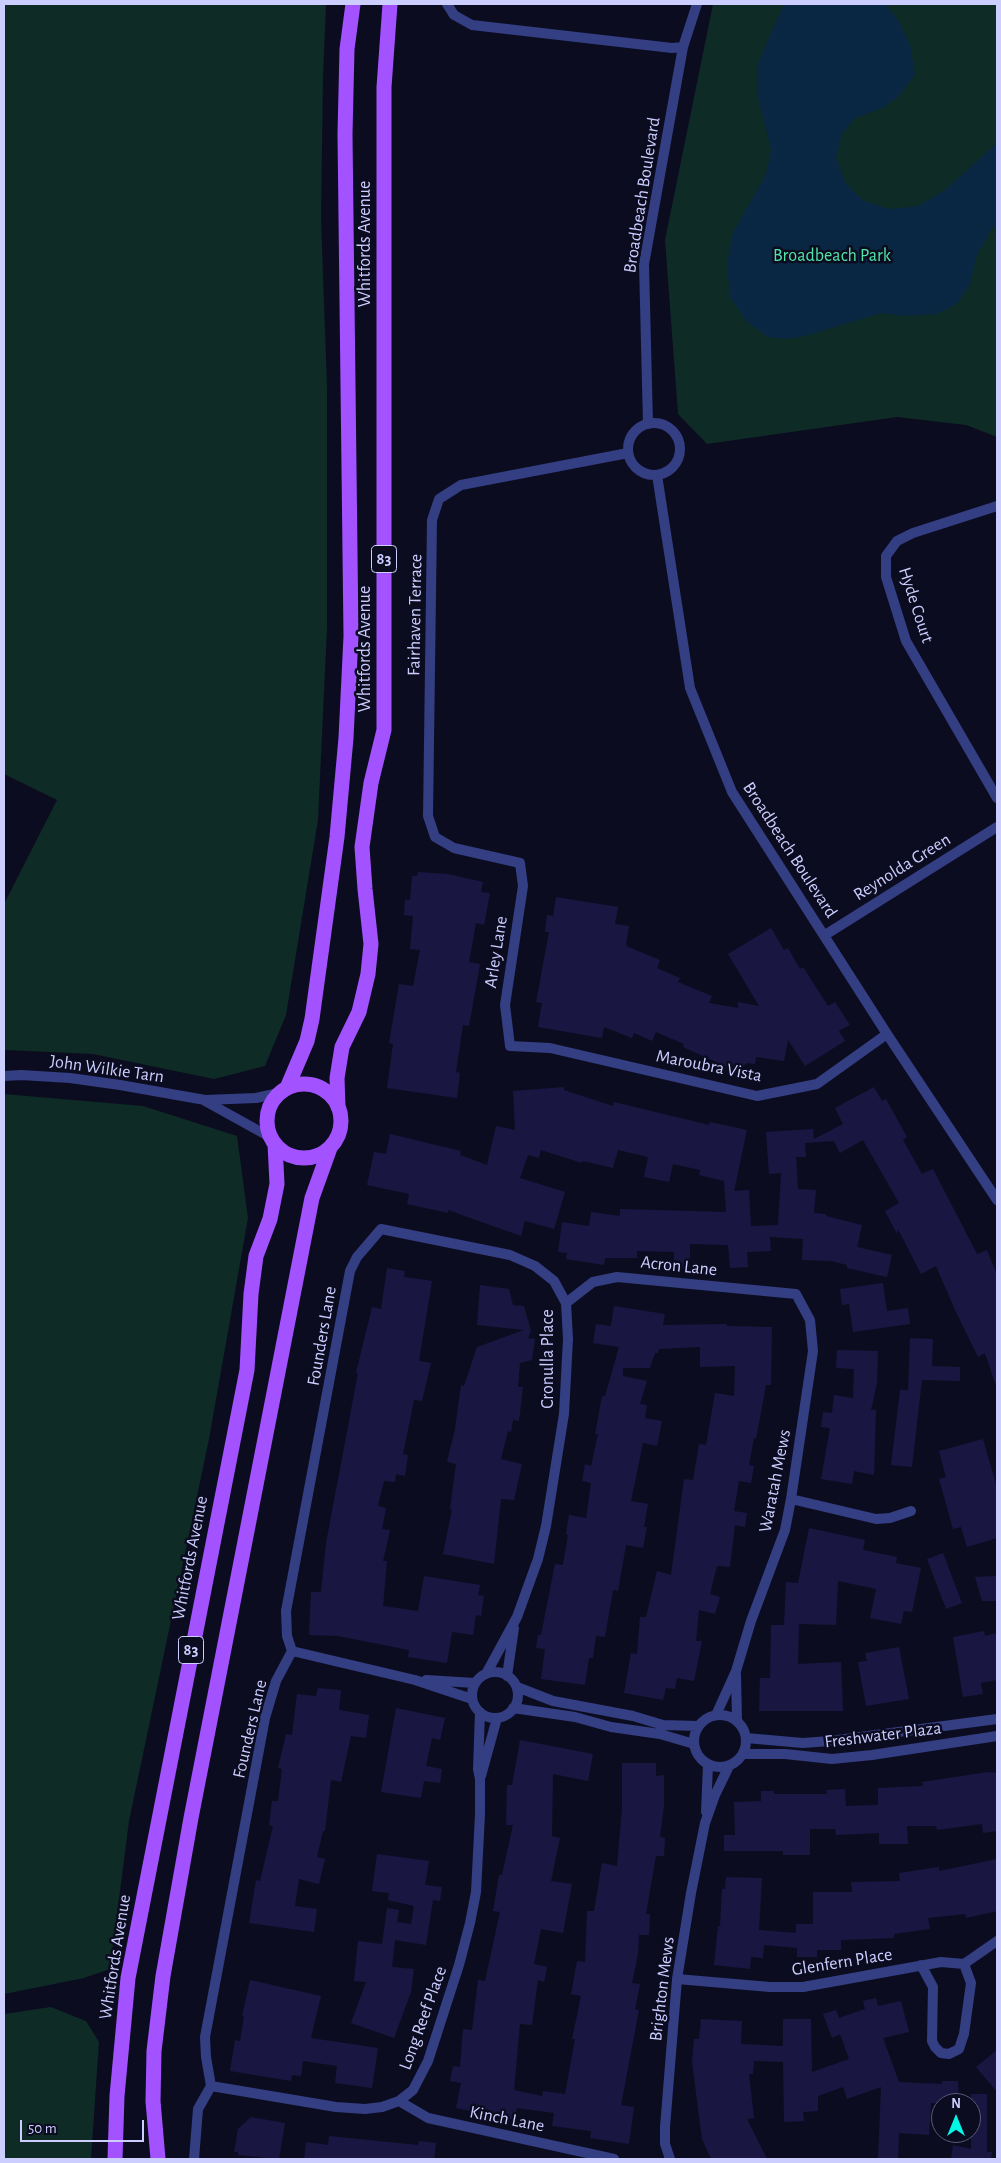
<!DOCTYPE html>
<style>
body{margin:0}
#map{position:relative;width:1001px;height:2163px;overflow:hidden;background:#0c0c20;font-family:"Alegreya Sans",sans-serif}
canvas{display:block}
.frame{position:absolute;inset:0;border:5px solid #cbceff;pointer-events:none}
.north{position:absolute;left:931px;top:2093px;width:50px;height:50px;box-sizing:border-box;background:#0c0c20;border:1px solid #585a79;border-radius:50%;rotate:0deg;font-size:14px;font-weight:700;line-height:20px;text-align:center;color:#cbceff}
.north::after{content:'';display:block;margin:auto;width:18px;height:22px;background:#00f6e7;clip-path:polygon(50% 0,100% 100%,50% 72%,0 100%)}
.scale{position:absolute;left:20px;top:2120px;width:124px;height:22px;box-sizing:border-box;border:2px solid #cbceff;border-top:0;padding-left:6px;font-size:15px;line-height:18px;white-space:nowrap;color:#cbceff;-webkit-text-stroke:4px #0c0c20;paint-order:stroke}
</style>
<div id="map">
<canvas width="1001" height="2163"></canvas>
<div class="frame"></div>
<div class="north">N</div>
<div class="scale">50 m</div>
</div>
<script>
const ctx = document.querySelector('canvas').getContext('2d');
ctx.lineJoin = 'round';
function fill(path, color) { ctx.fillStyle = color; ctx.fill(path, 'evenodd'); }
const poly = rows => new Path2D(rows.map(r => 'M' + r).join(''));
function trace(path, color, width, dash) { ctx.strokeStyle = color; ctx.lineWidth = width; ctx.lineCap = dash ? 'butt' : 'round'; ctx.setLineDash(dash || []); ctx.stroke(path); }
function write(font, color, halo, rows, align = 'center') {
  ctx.font = font + ' "Alegreya Sans",sans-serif'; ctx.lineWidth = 5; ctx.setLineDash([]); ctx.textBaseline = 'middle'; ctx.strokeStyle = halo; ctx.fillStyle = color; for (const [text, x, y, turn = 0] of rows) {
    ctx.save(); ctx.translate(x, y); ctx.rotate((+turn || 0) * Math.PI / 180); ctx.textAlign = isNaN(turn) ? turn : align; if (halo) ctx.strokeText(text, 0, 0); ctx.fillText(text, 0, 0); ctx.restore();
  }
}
fill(poly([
 [4,4,326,4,323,77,321,218,327,387,327,628,318,820,286,1015,265,1066,214,1079,93,1054,4,1050,4,904,57,800,4,774],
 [713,4,997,4,997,437,966,425,897,417,707,444,678,414,665,240],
 [4,1094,143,1106,237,1136,248,1218,209,1439,129,1821,110,1969,84,1978,4,1994],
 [51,2007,86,2021,99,2042,91,2159,4,2159,4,2014]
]), '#0e2b25');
fill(poly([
 [784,4,885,4,898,20,910,44,915,74,901,94,883,108,855,118,842,134,836,158,846,184,864,201,890,209,918,206,945,190,997,143,997,224,991,230,977,255,970,284,958,303,937,314,904,316,882,313,805,336,787,339,768,337,746,321,730,297,727,264,733,232,766,174,771,150,757,93,758,63]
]), '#092742');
fill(poly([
 [418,872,448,874,483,882,481,892,490,893,484,925,476,923,469,962,480,964,469,1026,463,1025,456,1072,460,1073,457,1098,387,1088,393,1044,389,1043,399,984,413,986,420,950,410,949,413,916,404,915,405,900,410,900,412,876,417,876],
 [556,897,618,907,615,924,629,926,626,946,660,960,657,968,680,978,678,982,712,996,709,1003,738,1008,738,1002,759,1006,728,954,771,928,784,950,788,948,800,969,803,967,828,1006,835,1002,850,1025,839,1031,845,1041,805,1066,788,1040,784,1061,756,1057,755,1064,747,1063,740,1069,725,1066,683,1047,684,1044,656,1032,652,1041,634,1033,632,1038,604,1027,602,1038,538,1027,542,1003,536,1002,549,932,545,932,547,915,553,916],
 [564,1087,564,1090,613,1106,614,1102,709,1125,710,1122,747,1130,734,1191,749,1190,751,1226,778,1225,781,1173,769,1174,766,1132,813,1129,814,1139,843,1124,835,1108,874,1087,882,1101,886,1099,907,1137,903,1140,922,1174,933,1169,977,1254,987,1250,997,1275,997,1383,995,1383,985,1353,978,1357,955,1310,936,1266,921,1274,898,1229,897,1234,885,1211,899,1203,863,1140,840,1153,834,1141,805,1143,806,1157,796,1157,798,1189,816,1190,814,1213,826,1214,826,1216,862,1225,857,1247,892,1255,887,1277,847,1268,847,1265,831,1261,802,1260,803,1239,770,1237,771,1251,747,1252,748,1267,730,1268,728,1245,690,1244,690,1268,674,1267,674,1252,637,1251,637,1258,605,1258,604,1265,566,1259,567,1253,558,1252,562,1222,589,1226,591,1212,620,1216,620,1209,726,1212,724,1181,699,1175,700,1170,673,1164,669,1182,644,1177,648,1157,618,1150,613,1168,583,1161,582,1163,541,1150,539,1158,528,1155,520,1178,565,1192,554,1229,525,1221,521,1236,448,1210,448,1213,407,1204,409,1194,367,1185,374,1152,386,1154,390,1134,461,1151,460,1155,487,1165,496,1126,515,1130,513,1091],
 [387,1268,405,1271,404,1277,432,1281,419,1361,431,1363,422,1401,414,1400,403,1454,408,1455,405,1476,396,1474,395,1482,384,1481,378,1506,386,1508,382,1529,390,1530,383,1561,387,1561,383,1606,418,1611,424,1576,480,1585,478,1595,484,1596,481,1616,476,1615,473,1635,452,1632,447,1663,408,1657,409,1650,338,1636,309,1635,311,1592,321,1592,326,1543,358,1373,356,1373,372,1307,381,1309],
 [883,1283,887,1311,908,1308,910,1324,853,1332,849,1304,842,1305,840,1289],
 [480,1285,509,1289,513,1305,524,1306,531,1331,528,1338,535,1339,532,1360,520,1363,518,1387,523,1387,519,1421,513,1420,511,1432,508,1431,501,1459,522,1464,514,1500,501,1499,494,1564,443,1554,452,1509,450,1509,456,1464,447,1462,455,1429,461,1385,464,1386,477,1347,524,1330,477,1325],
 [614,1306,665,1314,663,1325,727,1324,727,1326,772,1327,771,1385,766,1385,756,1439,754,1438,749,1465,754,1466,751,1483,739,1481,734,1511,747,1513,745,1527,735,1525,730,1567,717,1566,710,1594,720,1597,715,1614,699,1610,696,1641,702,1641,694,1681,677,1678,675,1689,666,1688,663,1700,624,1693,631,1653,637,1654,640,1617,646,1617,657,1571,671,1575,684,1479,693,1480,699,1444,706,1445,715,1393,734,1396,735,1366,700,1367,700,1347,659,1349,658,1353,655,1353,650,1368,623,1368,623,1376,647,1381,640,1404,647,1405,645,1418,662,1421,657,1446,643,1443,631,1501,648,1504,644,1527,647,1527,643,1548,626,1545,618,1591,613,1590,605,1637,596,1636,593,1658,589,1658,585,1685,541,1679,545,1649,536,1648,538,1635,541,1635,555,1564,563,1565,568,1535,566,1534,569,1515,586,1518,591,1483,582,1481,585,1464,591,1466,598,1434,595,1434,602,1396,605,1396,619,1347,593,1343,596,1324,611,1326],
 [910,1338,933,1339,932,1366,960,1367,960,1381,922,1380,912,1467,891,1465,900,1390,908,1390],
 [837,1350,878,1351,877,1383,871,1410,876,1410,874,1475,854,1471,852,1484,821,1479,830,1428,821,1427,823,1412,832,1413,834,1395,853,1398,854,1369,836,1368],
 [983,1439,997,1488,997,1538,967,1547,961,1527,953,1529,939,1479,946,1477,939,1451],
 [809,1528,865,1540,863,1550,897,1557,896,1563,921,1568,912,1612,904,1611,901,1624,870,1618,876,1589,838,1581,836,1625,799,1624,798,1664,841,1662,843,1711,759,1711,760,1678,770,1678,771,1625,784,1625,786,1582,798,1583],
 [943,1553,962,1603,946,1609,927,1559],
 [997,1576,997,1601,982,1601,975,1577],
 [984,1631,985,1636,997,1633,997,1680,981,1683,983,1694,963,1697,953,1637],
 [899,1647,909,1699,866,1706,858,1662,867,1661,865,1653],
 [318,1688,341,1690,339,1710,369,1715,366,1738,351,1736,341,1782,331,1780,325,1831,323,1831,317,1857,325,1859,319,1884,299,1879,295,1906,317,1909,314,1932,249,1923,256,1880,260,1881,273,1826,269,1825,272,1801,278,1801,282,1769,278,1768,286,1734,292,1735,297,1694,316,1696],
 [396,1708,445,1718,440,1740,432,1738,426,1766,442,1769,440,1783,424,1781,421,1798,381,1792],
 [520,1740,593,1754,588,1781,553,1774,552,1836,560,1838,551,1881,572,1884,563,1933,541,1929,534,1964,547,1967,544,1982,538,1980,532,2025,520,2024,514,2090,542,2096,543,2091,565,2094,575,2039,572,2039,581,1996,571,1994,577,1961,585,1962,587,1911,594,1911,602,1863,617,1866,622,1808,622,1763,656,1763,656,1776,664,1775,664,1806,660,1837,665,1838,664,1856,656,1856,646,1914,650,1914,649,1935,639,1935,638,1954,632,1983,640,1984,635,2009,639,2010,621,2105,634,2107,629,2144,590,2138,591,2131,552,2126,554,2113,517,2108,515,2120,456,2108,461,2083,450,2081,453,2066,460,2067,463,2029,472,2030,478,1980,485,1981,500,1912,493,1911,499,1875,502,1875,513,1825,506,1825,507,1785,512,1785],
 [988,1772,997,1773,997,1831,983,1833,982,1824,937,1830,936,1826,907,1826,908,1844,879,1844,879,1833,836,1835,835,1829,810,1829,810,1855,783,1855,783,1851,724,1851,724,1835,735,1835,734,1802,761,1801,761,1791,774,1791,774,1794,827,1794,826,1790,845,1789,846,1806,878,1805,878,1788,923,1786,922,1782],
 [377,1854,429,1861,425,1885,442,1887,440,1901,433,1900,426,1945,395,1940,392,1967,414,1969,411,1992,394,2038,351,2023,366,1982,354,1981,358,1941,382,1944,387,1908,399,1910,397,1922,411,1924,414,1906,388,1900,389,1893,372,1891],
 [997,1859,997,1911,966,1918,965,1914,928,1918,930,1929,894,1934,894,1938,841,1940,841,1950,817,1950,817,1957,797,1957,797,1948,764,1945,763,1958,751,1957,750,1969,714,1965,718,1926,720,1926,722,1889,725,1889,726,1877,762,1878,759,1930,796,1933,796,1924,813,1924,813,1892,852,1892,851,1882,900,1881,899,1873,939,1867,939,1871],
 [250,1980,321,1996,311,2038,378,2048,372,2088,335,2083,337,2066,303,2061,301,2076,292,2075,291,2081,230,2071,235,2040,240,2041,244,2016,242,2016],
 [876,1998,878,2006,901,2001,909,2032,883,2038,899,2082,942,2084,942,2081,958,2081,959,2103,931,2103,929,2135,899,2133,898,2159,878,2159,881,2087,847,2099,843,2087,818,2096,818,2111,803,2112,804,2121,784,2122,783,2062,754,2061,753,2074,749,2074,754,2118,747,2119,767,2159,711,2159,702,2139,692,2062,694,2039,699,2039,701,2019,742,2021,741,2044,783,2046,783,2019,811,2019,812,2072,849,2059,840,2034,832,2038,823,2014,836,2010,839,2018,865,2009,863,2001],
 [997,2050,997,2092,976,2067],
 [971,2094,987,2094,987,2152,992,2152,991,2159,951,2159,953,2145,971,2149],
 [251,2117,285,2123,279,2159,238,2155,238,2152,234,2152,238,2129],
 [329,2136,418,2145,419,2141,436,2143,434,2159,304,2159,306,2142,328,2145]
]), '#191742');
trace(poly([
 [447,4,454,15,472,25,672,48,683,47],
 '628 449a26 26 0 1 1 52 0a26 26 0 1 1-52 0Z',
 [648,424,644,264,683,47,697,4],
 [628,453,461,485,439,499,432,520,428,816,435,837,454,848,520,863,523,886,505,1005,510,1046,550,1048,757,1096,817,1084,887,1034],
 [657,475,690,688,732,792,887,1034,997,1200],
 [997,506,913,533,897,541,886,556,886,577,906,641,997,798],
 [825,935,997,827],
 [4,1076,21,1075,70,1078,120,1085,205,1100,256,1098,279,1093],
 [205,1101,270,1137],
 [566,1303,593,1282,617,1277,796,1294,810,1320,813,1351,791,1499,785,1530,751,1621,736,1671,716,1715],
 [791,1499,876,1519,890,1518,911,1511],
 [292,1651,415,1680,472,1699],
 '472 1695a23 23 0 1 1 46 0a23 23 0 1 1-46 0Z',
 [736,1674,737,1721],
 [507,1676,514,1628],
 [426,1680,475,1683],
 [517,1687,553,1701,633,1716,663,1725,698,1726],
 [513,1708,575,1717,611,1727,660,1734,694,1744],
 '694 1741a26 26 0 1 1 52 0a26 26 0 1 1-52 0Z',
 [746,1738,803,1743,830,1741,997,1719],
 [743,1754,785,1754,832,1759,872,1755,997,1736],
 [481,1776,497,1718],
 [706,1812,708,1765],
 [921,1965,933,1987,932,2041,935,2047,941,2053,949,2054,959,2049,964,2034,971,1983,964,1964],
 [677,1979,770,1987,803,1987,941,1962,964,1964,997,1941],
 [211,2086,336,2107,365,2109,382,2107,399,2101,413,2090,428,2061,459,1965,470,1923,476,1892,480,1814,480,1779,478,1769,480,1712],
 [399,2101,428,2118,614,2159],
 [194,2159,198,2109,211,2086,206,2057,205,2037,265,1718,276,1681,292,1651,287,1636,286,1611,350,1271,357,1257,381,1229,510,1255,535,1266,554,1281,566,1303,568,1339,564,1414,546,1526,538,1559,517,1617,486,1674],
 [670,2159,665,2144,665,2127,677,1979,691,1893,705,1823,715,1795,729,1766]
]), '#343e82', 10);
trace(poly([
 '267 1121a37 37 0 1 1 74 0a37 37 0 1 1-74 0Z',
 [287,1088,307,1041,312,1019,337,837,346,738,351,636,345,134,347,49,353,4],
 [338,1107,337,1078,342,1047,359,1012,368,974,371,944,365,889,362,847,371,783,384,730,384,87,390,4],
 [115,2159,117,2096,128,1978,247,1370,251,1294,256,1256,270,1219,277,1184,275,1144],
 [158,2159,153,2101,154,2051,163,1976,191,1818,312,1198,330,1148]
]), '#a252ff', 15);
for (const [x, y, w] of [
 [384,559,25],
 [191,1650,25]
]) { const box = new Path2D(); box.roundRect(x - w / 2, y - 13.5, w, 27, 4); ctx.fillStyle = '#0c0c20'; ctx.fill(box); trace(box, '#cbceff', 1); }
write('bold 16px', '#cbceff', null, [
 ["83",384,559],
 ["83",191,1650]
]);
write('18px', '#cbceff', '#0c0c20', [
 ["Broadbeach Boulevard",642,195,-81],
 ["Whitfords Avenue",365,244,-90],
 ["Hyde Court",916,605,72],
 ["Fairhaven Terrace",415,615,-89],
 ["Whitfords Avenue",365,649,-90],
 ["Broadbeach Boulevard",790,850,57],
 ["Reynolda Green",902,867,-32],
 ["Arley Lane",496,952,-81],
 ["Maroubra Vista",709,1066,11],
 ["John Wilkie Tarn",107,1069,8],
 ["Acron Lane",679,1266,6],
 ["Founders Lane",322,1336,-80],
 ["Cronulla Place",548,1359,-90],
 ["Waratah Mews",775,1481,-79],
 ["Whitfords Avenue",190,1558,-79],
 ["Founders Lane",250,1729,-77],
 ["Freshwater Plaza",883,1735,-7],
 ["Whitfords Avenue",115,1957,-81],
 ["Glenfern Place",842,1962,-9],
 ["Brighton Mews",662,1989,-83],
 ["Long Reef Place",423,2018,-70],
 ["Kinch Lane",507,2119,11]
]);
write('18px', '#51e5a8', '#0c0c20', [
 ["Broadbeach Park",832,256]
]);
</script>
